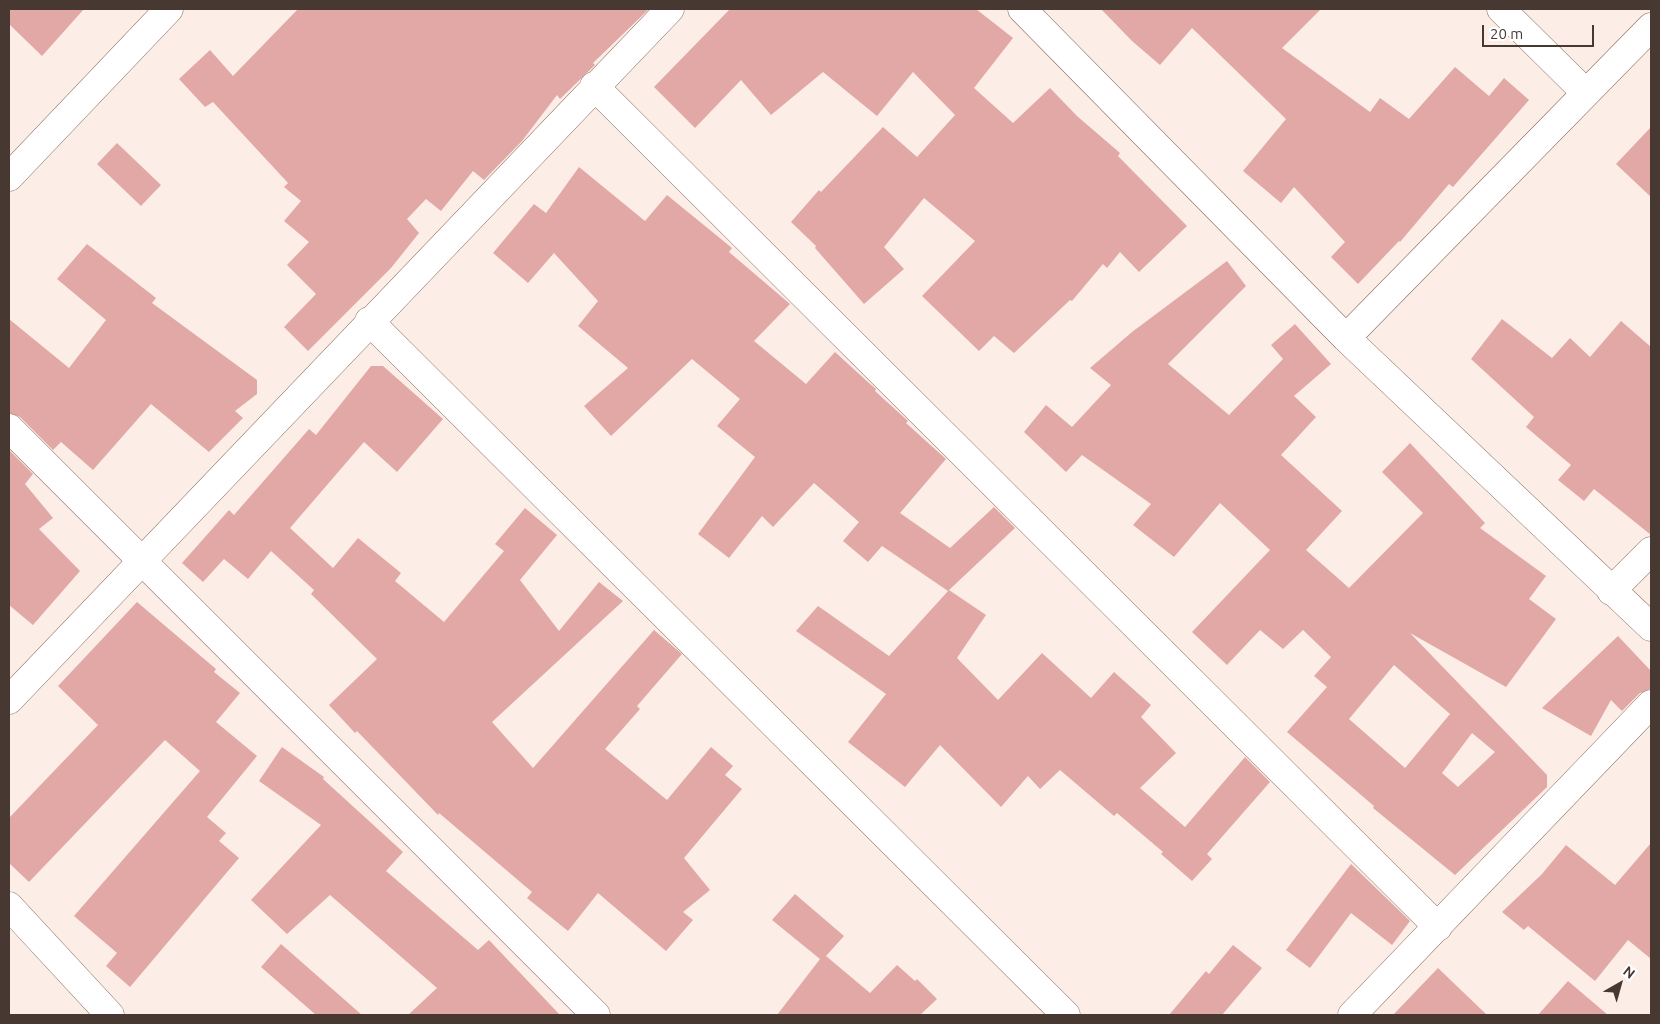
<!DOCTYPE html>
<style>
body{margin:0}
#map{position:relative;width:1660px;height:1024px;overflow:hidden;background:#fcede7;font-family:Ubuntu,sans-serif}
canvas{display:block}
.frame{position:absolute;inset:0;border:10px solid #473932;pointer-events:none}
.north{position:absolute;left:1595px;top:959px;width:50px;height:50px;-webkit-text-stroke:4px #fff;paint-order:stroke;rotate:38deg;font-size:14px;font-weight:700;line-height:20px;text-align:center;color:#473932}
.north::after{content:'';display:block;margin:auto;width:18px;height:22px;background:#473932;clip-path:polygon(50% 0,100% 100%,50% 72%,0 100%)}
.scale{position:absolute;left:1482px;top:25px;width:112px;height:22px;box-sizing:border-box;border:2px solid #473932;border-top:0;padding-left:6px;font-size:15px;line-height:18px;white-space:nowrap;color:#473932;-webkit-text-stroke:4px #fff;paint-order:stroke}
</style>
<div id="map">
<canvas width="1660" height="1024"></canvas>
<div class="frame"></div>
<div class="north">N</div>
<div class="scale">20 m</div>
</div>
<script>
const ctx = document.querySelector('canvas').getContext('2d');
ctx.lineJoin = 'round';
function fill(path, color) { ctx.fillStyle = color; ctx.fill(path, 'evenodd'); }
const poly = rows => new Path2D(rows.map(r => 'M' + r).join(''));
function trace(path, color, width, dash) { ctx.strokeStyle = color; ctx.lineWidth = width; ctx.lineCap = dash ? 'butt' : 'round'; ctx.setLineDash(dash || []); ctx.stroke(path); }
fill(poly([
 [9,9,84,9,42,56,9,24],
 [298,9,649,9,593,63,595,65,560,99,557,95,522,141,484,180,473,171,441,211,426,199,407,219,419,233,391,268,308,351,284,327,316,294,287,265,309,242,284,221,301,201,284,187,288,183,213,102,205,107,179,79,210,50,233,76],
 [730,9,976,9,1013,38,974,88,1013,123,1050,88,1077,116,1120,153,1118,156,1187,226,1139,272,1120,252,1107,268,1103,264,1072,301,1070,300,1014,353,994,336,979,351,922,296,975,241,924,198,884,247,904,269,864,304,815,248,816,246,791,222,819,190,821,192,883,127,917,157,955,115,913,72,877,116,823,72,771,115,741,80,695,128,654,87],
 [1101,9,1321,9,1282,48,1370,112,1380,98,1409,119,1455,67,1489,96,1504,78,1529,100,1453,187,1449,184,1400,242,1399,241,1358,284,1331,257,1345,242,1294,187,1281,203,1243,171,1286,119,1192,28,1160,65,1132,41],
 [1651,127,1651,197,1616,164],
 [117,143,161,185,141,206,97,164],
 [579,167,645,221,667,195,732,248,729,252,790,304,754,341,806,384,835,352,869,383,876,389,875,391,908,421,906,423,946,459,900,513,950,548,994,507,1015,528,948,591,882,546,868,562,843,541,859,522,814,483,773,527,762,516,729,558,698,534,755,457,717,426,740,399,692,359,611,436,584,406,628,368,578,326,598,301,554,253,528,283,493,253,534,204,546,213],
 [87,244,156,298,152,303,257,380,257,394,235,411,243,418,209,452,151,404,93,470,61,442,53,450,20,417,9,413,9,319,69,368,106,320,57,279],
 [1227,261,1246,286,1168,364,1229,415,1283,359,1271,345,1295,324,1331,364,1294,396,1316,417,1281,455,1342,511,1306,550,1349,588,1423,513,1382,472,1410,443,1485,523,1480,528,1546,576,1529,599,1556,619,1506,687,1410,633,1547,775,1547,787,1455,875,1373,808,1374,806,1287,732,1327,687,1314,676,1331,657,1303,630,1283,649,1260,630,1227,665,1192,632,1270,550,1220,503,1174,557,1133,525,1151,504,1082,455,1066,472,1024,432,1046,405,1072,427,1111,385,1090,368,1132,332],
 [1394,665,1450,714,1405,768,1349,719],
 [1472,733,1495,752,1458,787,1442,773],
 [1502,319,1552,358,1570,338,1590,357,1621,321,1651,347,1651,535,1594,489,1584,501,1558,480,1571,465,1526,427,1534,417,1471,359],
 [371,366,383,366,443,419,397,472,364,442,290,528,333,568,358,538,401,573,395,581,444,622,504,551,495,544,525,508,557,535,520,580,559,631,599,582,623,601,492,722,533,768,654,630,682,654,637,706,640,709,605,749,667,800,711,747,733,766,725,775,742,789,684,858,710,890,683,912,693,920,666,951,598,893,568,931,527,898,532,892,439,813,438,815,357,731,355,733,329,705,377,659,311,594,314,590,271,551,248,579,224,559,203,582,182,563,229,510,234,515,309,429,316,435],
 [9,450,33,474,25,484,53,518,39,529,80,571,33,625,9,605],
 [949,590,986,615,957,658,998,700,1042,653,1091,698,1114,672,1151,705,1141,717,1176,753,1140,788,1185,827,1245,757,1270,782,1207,854,1212,859,1192,881,1161,854,1163,852,1117,813,1114,816,1060,770,1040,789,1028,776,1001,807,940,745,905,787,848,742,886,694,796,631,818,606,889,656],
 [137,602,216,669,214,672,240,693,216,722,257,756,207,817,226,833,219,841,239,858,130,987,106,966,117,953,74,916,200,771,165,740,29,882,9,863,9,818,98,725,58,686],
 [1618,636,1651,671,1650,689,1640,693,1622,711,1611,700,1591,736,1542,708],
 [282,747,324,777,323,779,403,852,386,871,478,950,489,940,560,1015,408,1015,437,988,330,895,287,934,251,900,321,825,259,781],
 [1651,843,1651,959,1628,940,1595,981,1528,926,1524,930,1502,912,1542,874,1566,845,1615,885],
 [1351,864,1410,921,1392,945,1351,913,1310,968,1286,950],
 [795,894,844,936,826,956,870,993,897,965,915,981,917,979,937,999,920,1015,777,1015,820,959,772,920],
 [281,944,362,1015,316,1015,261,967],
 [1233,945,1262,968,1222,1015,1169,1015,1206,971,1209,974],
 [1438,968,1487,1015,1393,1015],
 [1568,981,1608,1015,1538,1015]
]), '#e2a8a5');
const minor = poly([
 [1022,9,1346,338,1651,627],
 [1501,9,1586,93],
 [594,86,1438,927],
 [369,321,1066,1015],
 [1346,338,1651,27],
 [9,428,596,1015],
 [1611,591,1651,551],
 [9,700,670,9],
 [9,906,110,1015],
 [1352,1015,1651,704]
]);
const tertiary = poly([
 [9,177,169,9]
]);
trace(minor, '#87695a', 29);
trace(tertiary, '#87695a', 29);
trace(minor, '#fff', 28);
trace(tertiary, '#fff', 28);
</script>
